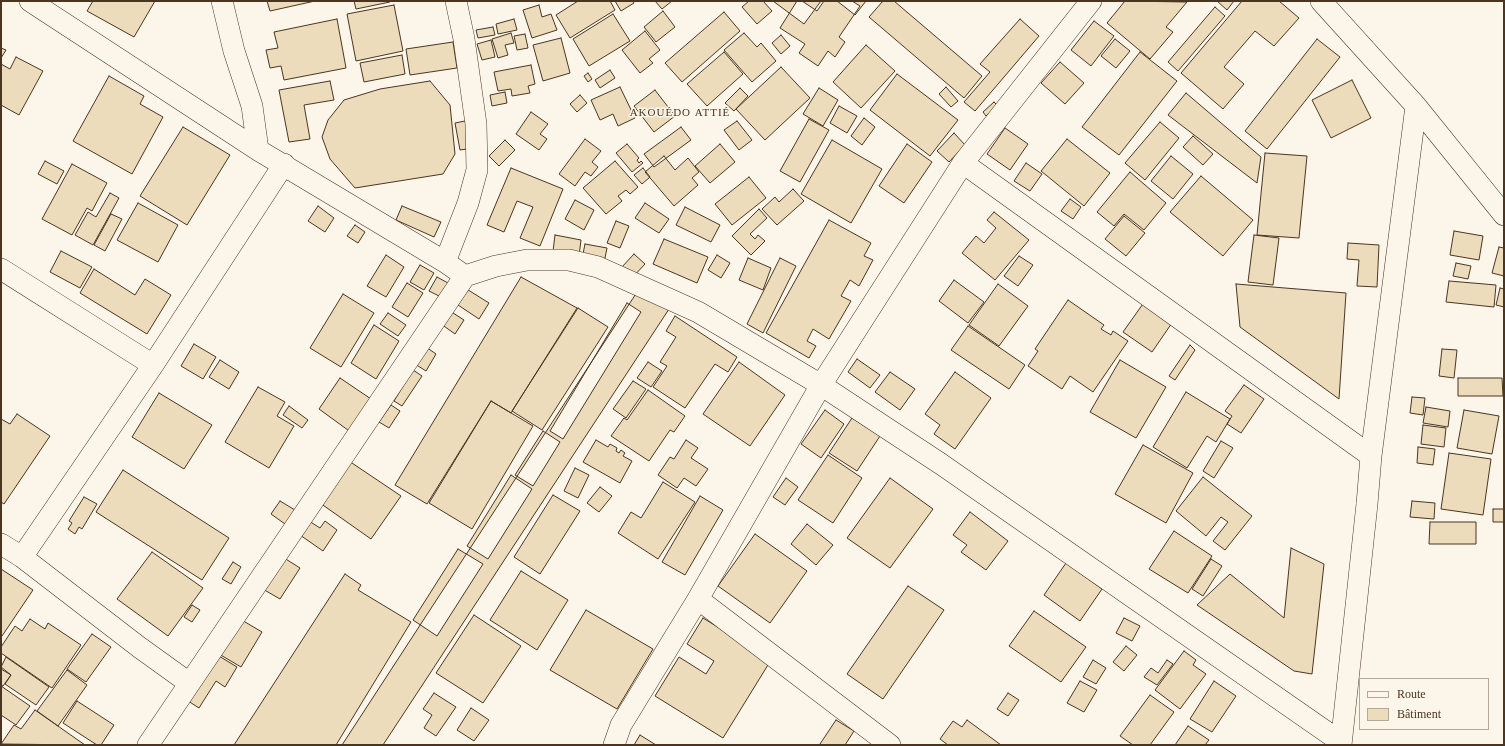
<!DOCTYPE html>
<meta charset="utf-8">
<style>
body{margin:0}
#map{position:relative;width:1505px;height:746px;overflow:hidden;background:#fbf6e9;font-family:Georgia,serif}
canvas{display:block}
.frame{position:absolute;inset:0;border:2px solid #4a3520;pointer-events:none}
.legend{position:absolute;left:1359px;top:678px;width:130px;height:52px;box-sizing:border-box;background:#fbf6e9;border:1px solid #b4a999;margin:0;padding:5px 7px;list-style:none;font-size:12px;color:#4a3520}
.legend li{display:flex;align-items:center;gap:8px;height:20px}
.legend b{width:20px;border:1px solid #b4a999}
</style>
<div id="map">
<canvas width="1505" height="746"></canvas>
<div class="frame"></div>
<ul class="legend">
<li><b style="height:5px;background:#fbf6e9"></b>Route</li>
<li><b style="height:11px;background:#ecdcbc"></b>Bâtiment</li>
</ul>
</div>
<script>
const ctx = document.querySelector('canvas').getContext('2d');
ctx.lineJoin = 'round';
function fill(path, color) { ctx.fillStyle = color; ctx.fill(path, 'evenodd'); }
const poly = rows => new Path2D(rows.map(r => 'M' + r).join(''));
function trace(path, color, width, dash) { ctx.strokeStyle = color; ctx.lineWidth = width; ctx.lineCap = dash ? 'butt' : 'round'; ctx.setLineDash(dash || []); ctx.stroke(path); }
function write(font, color, halo, rows, align = 'center') {
  ctx.font = font + ' Georgia,serif'; ctx.lineWidth = 3; ctx.setLineDash([]); ctx.textBaseline = 'middle'; ctx.strokeStyle = halo; ctx.fillStyle = color; for (const [text, x, y, turn = 0] of rows) {
    ctx.save(); ctx.translate(x, y); ctx.rotate((+turn || 0) * Math.PI / 180); ctx.textAlign = isNaN(turn) ? turn : align; if (halo) ctx.strokeText(text, 0, 0); ctx.fillText(text, 0, 0); ctx.restore();
  }
}
const building = poly([
 [93,1,155,1,134,37,87,11,93,1],
 [267,1,315,1,270,11,267,1],
 [354,1,390,1,390,2,356,9,354,1],
 [578,1,610,1,615,10,570,38,556,15,578,1],
 [615,1,633,1,634,3,621,11,615,1],
 [655,1,672,1,662,9,655,1],
 [749,1,763,1,772,11,757,24,742,7,749,1],
 [773,1,821,1,804,24,773,1],
 [797,1,802,1,817,11,824,1,852,1,860,6,839,37,845,42,835,57,828,51,818,66,799,53,805,44,780,28,797,1],
 [837,1,866,1,855,15,837,1],
 [883,1,894,1,982,76,964,98,869,17,883,1],
 [1125,1,1187,2,1166,27,1173,32,1150,59,1107,23,1125,1],
 [1217,1,1234,1,1227,10,1217,1],
 [1242,1,1279,1,1299,18,1274,46,1255,31,1224,67,1244,84,1223,109,1181,73,1242,1],
 [394,5,403,51,356,61,347,14,394,5],
 [539,5,542,17,551,14,557,30,532,38,523,10,539,5],
 [1215,7,1225,16,1178,71,1168,62,1215,7],
 [663,11,675,27,656,42,644,27,663,11],
 [724,12,740,31,682,82,665,63,724,12],
 [613,14,630,41,589,66,573,39,613,14],
 [337,19,346,68,284,80,281,66,270,68,266,50,278,48,274,32,337,19],
 [514,19,517,30,498,34,496,24,514,19],
 [1020,19,1039,36,975,111,964,102,990,72,980,64,1020,19],
 [1094,21,1114,36,1091,66,1071,50,1094,21],
 [493,27,495,35,478,38,476,30,493,27],
 [645,31,660,50,649,59,653,63,640,73,622,50,645,31],
 [511,33,514,43,505,45,508,55,498,58,492,39,511,33],
 [744,33,757,47,761,43,776,61,752,82,724,50,744,33],
 [525,34,528,48,517,50,514,36,525,34],
 [781,35,790,46,781,54,772,43,781,35],
 [561,38,570,73,543,81,533,45,561,38],
 [1115,39,1130,51,1116,68,1101,56,1115,39],
 [1317,39,1340,57,1267,149,1245,131,1317,39],
 [491,40,495,57,482,60,477,44,491,40],
 [453,42,457,68,410,75,406,49,453,42],
 [866,45,895,71,861,108,833,82,866,45],
 [1,48,6,50,1,58,1,48],
 [724,52,743,74,707,106,687,84,724,52],
 [1140,52,1177,81,1119,155,1082,127,1140,52],
 [402,55,405,74,364,82,360,63,402,55],
 [16,57,43,71,19,115,1,105,1,64,10,69,16,57],
 [1060,62,1084,83,1065,104,1041,83,1060,62],
 [531,65,535,84,528,86,530,93,512,96,511,89,498,91,494,72,531,65],
 [781,67,810,98,765,140,736,109,781,67],
 [610,70,615,78,600,88,595,80,610,70],
 [588,73,592,79,588,82,584,76,588,73],
 [897,74,958,120,930,156,870,110,897,74],
 [109,76,144,96,140,104,163,117,132,174,73,141,109,76],
 [1352,80,1371,118,1331,138,1312,100,1352,80],
 [330,81,334,100,304,105,310,139,289,142,279,90,330,81],
 [430,81,450,105,455,154,443,174,355,188,330,159,322,137,328,120,344,100,380,89,430,81],
 [620,87,635,118,618,126,613,114,600,120,591,100,620,87],
 [946,87,958,101,951,107,939,94,946,87],
 [740,88,748,96,734,111,725,103,740,88],
 [819,88,838,100,823,126,803,114,819,88],
 [655,90,675,116,654,132,634,106,655,90],
 [505,92,507,103,492,106,490,95,505,92],
 [1186,93,1261,157,1257,183,1168,115,1186,93],
 [580,95,587,103,577,112,570,104,580,95],
 [994,102,997,105,986,116,983,112,994,102],
 [839,106,857,116,847,133,830,123,839,106],
 [531,112,548,124,540,134,547,139,539,150,516,134,531,112],
 [864,118,875,127,862,145,851,136,864,118],
 [809,119,829,130,800,182,780,171,809,119],
 [470,120,474,148,460,150,455,123,470,120],
 [737,121,752,140,739,150,724,130,737,121],
 [1160,122,1179,138,1145,180,1125,163,1160,122],
 [183,127,230,155,187,225,140,196,183,127],
 [681,127,691,140,654,167,644,154,681,127],
 [1005,128,1028,144,1010,170,987,154,1005,128],
 [954,133,965,145,949,162,937,151,954,133],
 [1193,136,1213,154,1203,165,1183,147,1193,136],
 [585,139,601,151,592,162,598,167,591,176,585,172,575,186,559,174,585,139],
 [1067,139,1110,173,1084,206,1041,171,1067,139],
 [505,140,515,150,499,166,489,156,505,140],
 [832,140,882,169,851,223,801,194,832,140],
 [627,144,639,158,637,160,639,163,641,161,643,163,632,172,616,153,627,144],
 [720,144,735,162,710,183,695,166,720,144],
 [907,144,932,162,904,203,879,186,907,144],
 [1265,153,1307,156,1299,238,1257,235,1265,153],
 [664,156,675,170,688,158,699,172,692,178,698,185,674,206,645,172,664,156],
 [1171,156,1193,174,1173,199,1151,181,1171,156],
 [45,161,64,171,57,184,38,174,45,161],
 [615,161,638,187,630,194,626,190,618,196,622,201,606,214,583,188,615,161],
 [1026,163,1042,174,1030,191,1014,181,1026,163],
 [72,164,107,183,92,211,87,208,72,235,42,219,72,164],
 [511,168,563,189,540,246,520,238,533,207,517,201,504,232,487,225,511,168],
 [643,168,650,177,642,184,634,175,643,168],
 [1130,172,1166,203,1144,230,1124,214,1114,226,1097,212,1130,172],
 [1201,176,1253,220,1223,256,1170,212,1201,176],
 [749,177,766,198,732,225,715,204,749,177],
 [793,189,804,201,777,225,762,209,775,197,779,202,793,189],
 [110,193,119,198,93,245,75,235,88,212,96,217,110,193],
 [1070,199,1081,207,1073,219,1061,211,1070,199],
 [575,200,594,210,584,230,565,219,575,200],
 [138,203,178,225,158,262,117,240,138,203],
 [645,203,669,219,659,233,635,218,645,203],
 [318,206,334,218,325,232,308,221,318,206],
 [402,206,441,222,434,237,396,220,402,206],
 [685,207,720,225,711,242,676,225,685,207],
 [759,209,767,218,750,234,755,239,758,235,765,241,751,255,732,236,759,209],
 [994,212,1029,240,995,280,962,253,976,236,984,243,996,228,987,220,994,212],
 [111,214,122,219,105,251,94,245,111,214],
 [1124,216,1145,233,1126,256,1105,239,1124,216],
 [829,220,871,243,864,256,873,260,859,286,850,280,841,296,851,301,829,339,813,329,807,341,816,346,809,358,766,333,829,220],
 [616,221,629,226,620,248,607,243,616,221],
 [355,225,365,232,358,243,347,236,355,225],
 [1454,231,1483,236,1479,260,1450,255,1454,231],
 [555,235,581,240,579,256,553,251,555,235],
 [1254,235,1279,238,1273,285,1248,282,1254,235],
 [664,239,708,257,697,283,653,264,664,239],
 [1348,243,1379,245,1377,287,1357,286,1359,260,1347,259,1348,243],
 [585,244,607,248,604,263,582,259,585,244],
 [1499,247,1504,248,1504,276,1492,273,1499,247],
 [61,251,92,267,80,288,50,272,61,251],
 [634,254,645,264,632,278,621,268,634,254],
 [386,255,404,267,386,297,367,286,386,255],
 [717,255,730,263,721,278,708,270,717,255],
 [1019,256,1033,265,1018,286,1004,276,1019,256],
 [748,258,771,268,763,290,739,280,748,258],
 [780,258,796,266,763,333,747,324,780,258],
 [1456,263,1471,266,1468,279,1453,276,1456,263],
 [420,265,434,273,424,290,410,282,420,265],
 [94,269,135,295,145,279,171,295,147,334,80,293,94,269],
 [437,277,448,283,441,297,429,291,437,277],
 [521,277,577,308,511,413,491,401,427,504,395,485,521,277],
 [954,280,984,302,968,323,939,301,954,280],
 [1449,281,1496,285,1494,307,1446,302,1449,281],
 [407,283,423,293,408,317,392,307,407,283],
 [998,284,1028,306,999,346,969,325,998,284],
 [1236,284,1346,293,1339,399,1240,327,1236,284],
 [641,286,671,306,383,745,342,745,641,286],
 [465,288,489,303,479,319,455,303,465,288],
 [1500,288,1504,289,1504,307,1496,305,1500,288],
 [343,294,374,313,341,367,310,348,343,294],
 [1068,300,1104,325,1101,329,1111,335,1113,331,1128,341,1093,392,1070,376,1062,389,1028,366,1038,351,1035,349,1068,300],
 [1145,301,1174,320,1152,352,1123,332,1145,301],
 [627,303,641,312,563,439,550,431,627,303],
 [578,308,608,327,542,430,512,411,578,308],
 [450,311,464,320,455,334,441,324,450,311],
 [388,313,406,325,398,336,380,324,388,313],
 [675,316,737,357,728,372,715,364,685,408,653,387,667,366,660,362,676,337,666,331,675,316],
 [374,325,399,341,376,379,351,363,374,325],
 [968,326,1025,365,1009,389,951,350,968,326],
 [194,344,216,357,203,379,181,366,194,344],
 [1190,345,1195,350,1175,380,1169,376,1190,345],
 [426,347,436,354,426,371,415,364,426,347],
 [1442,349,1457,350,1454,378,1439,376,1442,349],
 [857,359,880,375,870,388,848,372,857,359],
 [220,360,239,372,229,389,209,377,220,360],
 [1120,360,1166,387,1136,438,1090,412,1120,360],
 [648,362,662,371,651,387,637,378,648,362],
 [739,362,785,395,750,446,703,414,739,362],
 [413,370,422,376,402,406,394,401,413,370],
 [890,372,915,389,900,410,875,392,890,372],
 [955,372,991,398,955,449,934,434,940,425,925,414,955,372],
 [340,378,374,401,352,433,319,409,340,378],
 [1458,378,1502,378,1503,396,1458,396,1458,378],
 [633,381,646,389,626,418,613,409,633,381],
 [1244,385,1264,399,1241,433,1227,424,1232,416,1225,411,1244,385],
 [258,387,285,402,277,416,294,426,269,468,225,442,258,387],
 [648,390,685,416,674,432,670,430,649,461,611,436,624,418,627,420,648,390],
 [1186,392,1230,419,1216,442,1207,436,1187,468,1153,447,1186,392],
 [159,393,212,425,184,469,132,437,159,393],
 [1412,397,1425,398,1423,415,1410,413,1412,397],
 [491,401,533,426,472,529,429,503,491,401],
 [391,405,400,411,389,428,379,422,391,405],
 [289,406,308,420,302,428,283,415,289,406],
 [1426,407,1450,411,1448,427,1423,423,1426,407],
 [825,410,844,424,821,458,801,444,825,410],
 [1464,410,1499,416,1492,454,1457,448,1464,410],
 [17,414,50,436,4,504,1,502,1,419,10,424,17,414],
 [852,418,880,436,857,471,829,453,852,418],
 [1423,425,1446,428,1444,447,1421,444,1423,425],
 [543,431,560,442,533,486,515,475,543,431],
 [596,440,608,447,610,444,617,448,616,451,619,453,621,450,625,453,623,456,632,461,620,483,583,462,596,440],
 [686,440,698,448,691,458,708,469,696,486,684,478,677,488,658,475,670,457,674,459,686,440],
 [1221,441,1233,448,1214,478,1203,471,1221,441],
 [1143,445,1193,473,1166,523,1115,494,1143,445],
 [1418,447,1435,449,1433,465,1417,463,1418,447],
 [1449,453,1491,459,1483,515,1441,509,1449,453],
 [828,455,862,478,833,523,798,500,828,455],
 [349,461,401,496,371,539,320,503,349,461],
 [575,468,589,475,578,498,564,491,575,468],
 [123,470,229,538,202,580,96,512,123,470],
 [511,475,532,489,488,559,467,546,511,475],
 [1203,477,1252,516,1225,550,1213,541,1228,522,1221,517,1206,536,1176,511,1203,477],
 [786,478,798,487,785,505,773,497,786,478],
 [890,478,933,509,890,568,847,538,890,478],
 [663,482,695,502,658,559,618,533,631,512,641,518,663,482],
 [600,487,612,496,599,512,587,503,600,487],
 [553,495,580,511,540,574,514,557,553,495],
 [700,496,723,510,685,575,662,562,700,496],
 [84,497,97,504,82,529,79,527,75,534,68,529,72,523,69,521,84,497],
 [280,501,295,510,285,524,271,514,280,501],
 [1412,501,1435,503,1434,519,1410,517,1412,501],
 [1493,509,1504,509,1504,522,1493,522,1493,509],
 [970,512,1008,541,986,570,961,552,967,545,953,535,970,512],
 [309,521,320,528,325,521,337,530,323,551,300,535,309,521],
 [1430,522,1476,522,1476,544,1429,544,1430,522],
 [807,524,833,545,816,565,791,544,807,524],
 [1174,531,1212,556,1188,593,1149,569,1174,531],
 [755,534,807,571,770,623,718,586,755,534],
 [1291,548,1324,564,1312,674,1294,671,1197,605,1230,574,1284,618,1291,548],
 [458,549,483,564,437,636,413,620,458,549],
 [152,552,203,588,168,636,117,599,152,552],
 [281,556,300,568,280,599,261,588,281,556],
 [1211,559,1222,566,1203,596,1192,589,1211,559],
 [233,562,241,567,231,584,222,579,233,562],
 [1066,563,1102,589,1080,621,1044,595,1066,563],
 [1,569,33,590,2,636,1,635,1,569],
 [521,571,568,600,537,650,490,620,521,571],
 [345,574,361,585,358,590,411,622,336,745,234,745,345,574],
 [908,586,944,610,883,699,847,674,908,586],
 [192,605,200,610,192,622,184,617,192,605],
 [586,610,653,649,617,709,550,670,586,610],
 [1034,611,1086,647,1061,682,1009,646,1034,611],
 [474,615,521,646,483,703,436,673,474,615],
 [703,618,771,660,723,738,655,696,679,657,706,674,714,661,687,644,703,618],
 [1124,618,1140,626,1132,641,1116,633,1124,618],
 [30,619,45,629,48,623,81,645,52,688,1,653,1,647,15,626,22,631,30,619],
 [240,619,262,632,241,667,219,654,240,619],
 [92,634,111,647,86,682,67,669,92,634],
 [1126,646,1137,655,1124,671,1113,662,1126,646],
 [1184,651,1196,660,1193,665,1206,674,1180,709,1155,690,1184,651],
 [214,653,237,667,225,687,216,681,199,708,185,699,214,653],
 [6,657,49,687,36,705,5,684,11,675,1,667,6,657],
 [1093,660,1106,668,1096,684,1083,677,1093,660],
 [1167,660,1173,664,1157,685,1144,677,1151,668,1158,673,1167,660],
 [1,669,11,675,3,686,1,685,1,669],
 [67,670,87,685,58,726,37,711,67,670],
 [1080,681,1097,690,1084,712,1067,703,1080,681],
 [1214,681,1236,696,1212,732,1190,719,1214,681],
 [1,686,30,706,16,725,1,715,1,686],
 [434,693,456,707,436,736,424,728,432,715,423,709,434,693],
 [1008,693,1019,700,1008,716,997,709,1008,693],
 [1150,695,1174,712,1150,745,1133,745,1120,736,1150,695],
 [77,701,114,725,101,745,97,745,63,723,77,701],
 [471,708,489,720,474,741,457,730,471,708],
 [35,710,85,745,1,744,14,725,21,729,35,710],
 [836,720,854,731,845,745,822,745,820,744,836,720],
 [967,720,1001,745,948,745,940,739,953,721,962,727,967,720],
 [1188,726,1209,740,1205,745,1175,745,1188,726],
 [640,735,656,745,634,745,640,735]
]);
fill(building, '#ecdcbc');
trace(building, '#4a3520', 1);
const minor = poly([
 [30,1,258,150,445,262,465,276],
 [222,1,234,51,252,106,258,150],
 [1321,1,1416,106,1504,215],
 [963,163,1371,456],
 [445,262,468,203,477,170,476,124,464,39,456,1],
 [1,269,153,365],
 [1,544,22,557,139,647,189,683],
 [22,557,153,365,284,164],
 [698,599,890,745],
 [148,745,465,276,496,266,527,260,569,260,598,267,698,312,821,385,941,464,1341,742],
 [614,745,621,725,698,599,821,385,963,163,1091,1],
 [1341,745,1367,504,1371,456,1416,106]
]);
trace(minor, '#4a3520', 22);
trace(minor, '#fbf6e9', 21);
ctx.letterSpacing = '1px';
write('11px', '#4a3520', '#fbf6e9', [
 ["AKOUÉDO ATTIÉ",680,113]
]);
ctx.letterSpacing = '0px';
</script>
